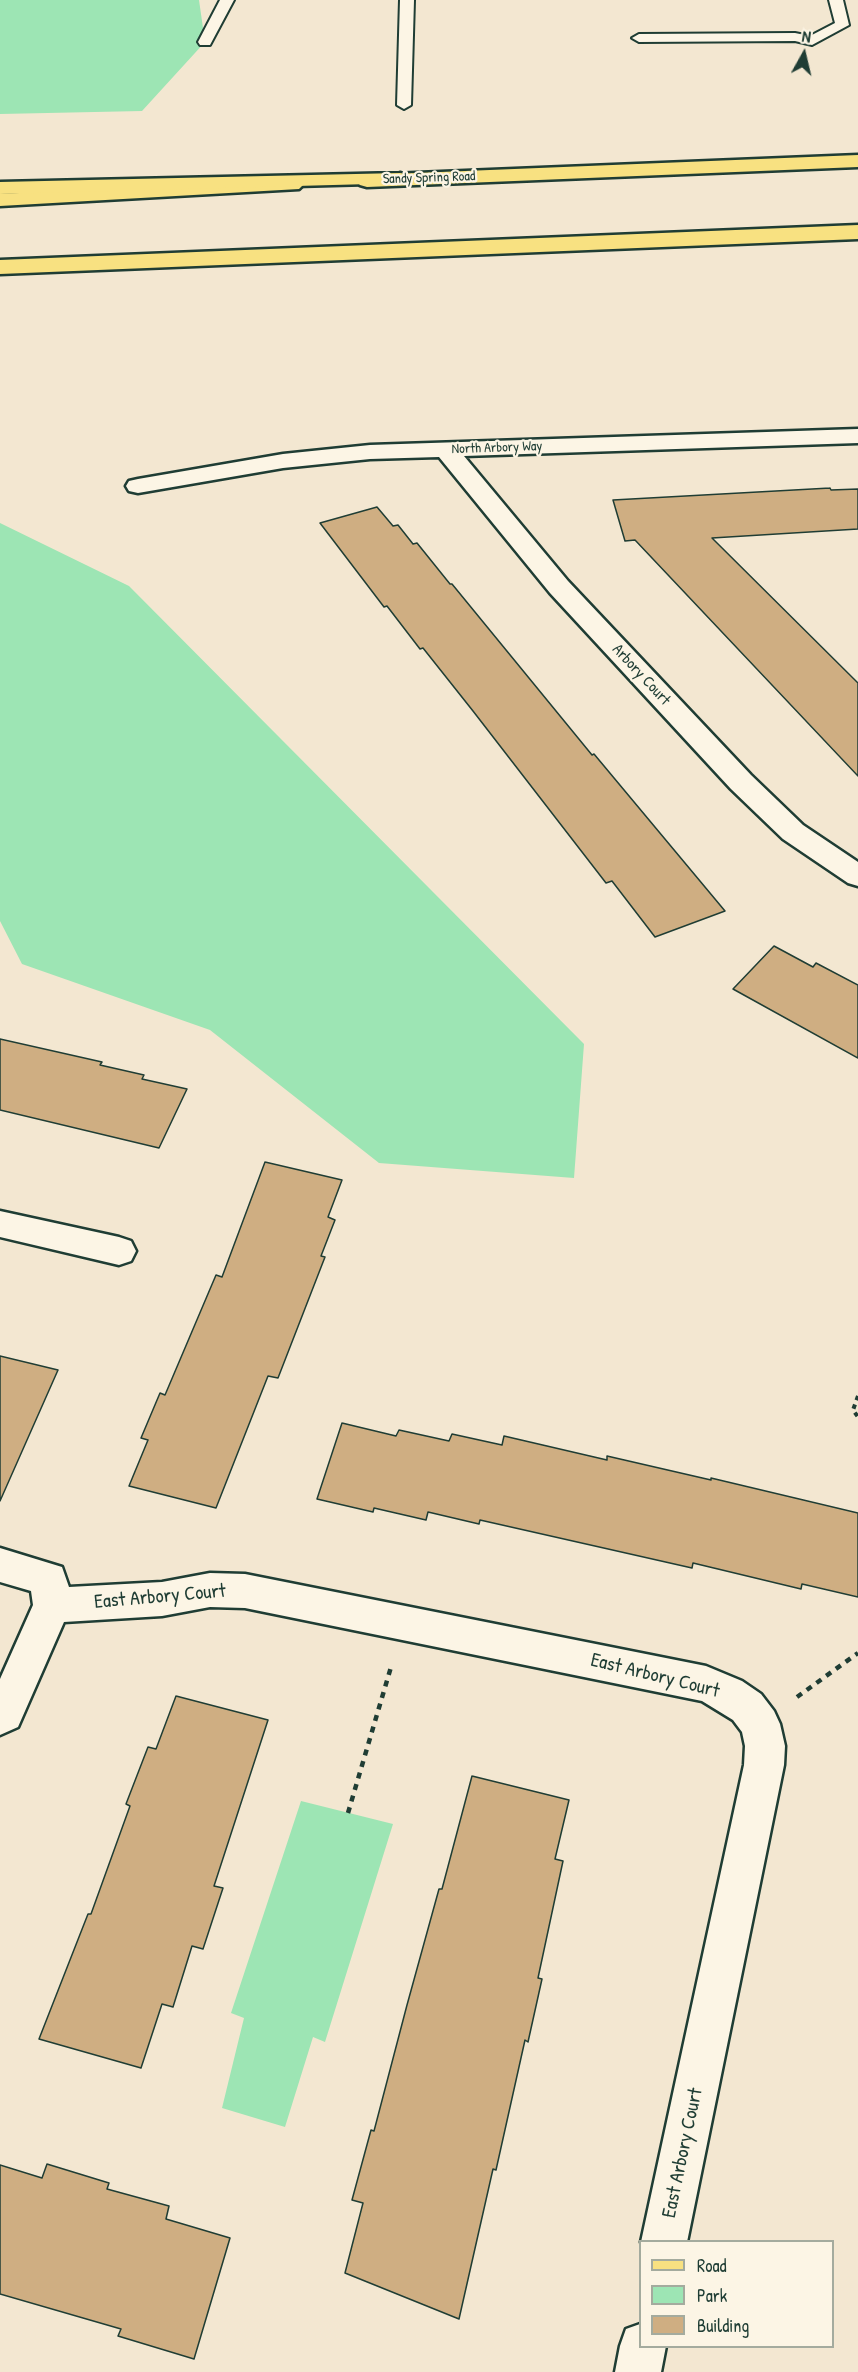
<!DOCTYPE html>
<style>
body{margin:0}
#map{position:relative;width:858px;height:2372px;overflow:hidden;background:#f3e7d1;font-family:"Patrick Hand",sans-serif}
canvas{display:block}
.legend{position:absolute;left:639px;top:2240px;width:195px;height:108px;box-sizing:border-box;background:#fcf5e5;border:2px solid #a4ab9e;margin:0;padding:8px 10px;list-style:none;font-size:18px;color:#1f3d34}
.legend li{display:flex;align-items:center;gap:12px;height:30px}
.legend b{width:30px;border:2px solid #a4ab9e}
.north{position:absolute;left:774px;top:24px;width:60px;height:60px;-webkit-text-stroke:4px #fcf5e5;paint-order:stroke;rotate:8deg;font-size:16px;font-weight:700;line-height:24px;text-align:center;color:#1f3d34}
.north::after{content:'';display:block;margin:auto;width:21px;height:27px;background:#1f3d34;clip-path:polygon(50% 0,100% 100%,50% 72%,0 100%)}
</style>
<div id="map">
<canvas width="858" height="2372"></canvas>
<ul class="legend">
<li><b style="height:8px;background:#f8e181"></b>Road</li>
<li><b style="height:16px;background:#9de5b4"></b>Park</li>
<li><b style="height:16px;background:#cfae82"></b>Building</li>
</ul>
<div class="north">N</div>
</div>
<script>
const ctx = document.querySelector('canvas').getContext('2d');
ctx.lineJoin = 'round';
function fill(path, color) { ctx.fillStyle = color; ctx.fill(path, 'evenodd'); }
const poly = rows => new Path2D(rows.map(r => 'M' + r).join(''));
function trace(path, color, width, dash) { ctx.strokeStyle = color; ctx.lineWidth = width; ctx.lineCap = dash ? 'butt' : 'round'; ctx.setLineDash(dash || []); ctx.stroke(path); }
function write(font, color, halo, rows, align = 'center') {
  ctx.font = font + ' "Patrick Hand",sans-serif'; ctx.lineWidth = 4.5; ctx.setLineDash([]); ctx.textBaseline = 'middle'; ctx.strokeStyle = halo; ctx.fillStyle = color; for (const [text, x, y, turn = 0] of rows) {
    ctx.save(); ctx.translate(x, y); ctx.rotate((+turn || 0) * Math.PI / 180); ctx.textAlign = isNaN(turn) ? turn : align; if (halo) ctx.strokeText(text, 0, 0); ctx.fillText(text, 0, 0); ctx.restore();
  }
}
fill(poly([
 [0,0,199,0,205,42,142,111,0,114],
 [0,523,129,586,584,1044,574,1178,379,1163,210,1030,22,964,0,921],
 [301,1801,393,1824,325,2042,313,2037,285,2127,222,2108,244,2018,231,2013]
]), '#9de5b4');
const building = poly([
 [830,488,831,490,858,489,858,529,712,538,858,683,858,776,635,540,625,541,613,500,830,488],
 [377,507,393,526,398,525,413,544,417,543,450,584,452,584,592,755,594,754,725,911,655,937,612,881,606,883,473,711,423,648,420,649,387,606,384,607,320,523,377,507],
 [774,946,813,967,816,963,858,985,858,1058,733,989,774,946],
 [0,1039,102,1062,100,1065,144,1075,142,1079,187,1089,159,1148,0,1110,0,1039],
 [265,1162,342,1180,328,1217,335,1220,321,1256,325,1257,278,1378,268,1376,216,1508,129,1486,148,1440,141,1438,160,1393,165,1395,216,1275,222,1277,265,1162],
 [0,1356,58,1370,0,1501,0,1356],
 [342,1423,396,1436,399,1430,449,1441,452,1434,502,1445,504,1436,607,1460,607,1456,711,1480,711,1478,858,1513,858,1597,802,1584,801,1589,693,1563,692,1568,480,1520,479,1524,428,1512,426,1520,374,1508,373,1512,317,1499,342,1423],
 [176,1696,268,1720,214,1886,223,1888,203,1949,192,1946,173,2007,162,2004,141,2068,39,2039,88,1914,91,1914,130,1806,126,1804,148,1747,156,1749,176,1696],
 [472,1776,569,1800,555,1859,563,1861,538,1978,542,1979,528,2042,525,2040,496,2170,493,2169,459,2319,345,2273,363,2203,352,2200,371,2130,374,2131,407,2005,439,1889,442,1889,472,1776],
 [47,2164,109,2183,107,2189,169,2206,166,2219,230,2238,194,2359,118,2336,121,2329,0,2294,0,2165,42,2178,47,2164]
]);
fill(building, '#cfae82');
trace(building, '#1f3d34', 1.5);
const lane = poly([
 [220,0,234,0,210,45,200,45,198,42,220,0],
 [400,0,414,0,411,105,404,109,397,105,400,0],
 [829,0,843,0,849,25,812,45,795,41,639,42,632,38,639,34,795,33,810,36,835,23,829,0]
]);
const street = poly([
 [858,429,858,443,464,456,568,581,751,775,803,825,858,862,858,886,848,883,783,839,731,789,550,593,439,457,370,459,283,468,138,493,129,491,126,486,129,481,138,479,283,454,370,445,858,429],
 [0,1211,119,1237,131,1241,136,1251,131,1261,119,1265,0,1237,0,1211],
 [0,1548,62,1567,69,1587,162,1582,210,1573,245,1574,706,1666,742,1681,761,1694,774,1711,780,1724,785,1746,784,1765,687,2242,641,2242,744,1765,745,1746,742,1732,733,1720,702,1701,245,1608,210,1607,162,1616,64,1622,18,1727,0,1735,0,1679,33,1605,31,1591,0,1582,0,1548],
 [640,2324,640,2346,666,2346,661,2372,615,2372,620,2346,626,2329,640,2324]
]);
const primary = poly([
 [858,155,858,167,367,187,360,185,356,181,360,177,367,175,858,155],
 [292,179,299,181,303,185,299,189,0,206,0,194,292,179],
 [858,225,858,239,0,274,0,260,858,225]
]);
const highway = poly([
 [400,173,407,175,411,179,407,183,0,194,0,182,400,173]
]);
trace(lane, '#1f3d34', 4);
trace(street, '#1f3d34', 5);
trace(primary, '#1f3d34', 5);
trace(highway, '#1f3d34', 5);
trace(poly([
 [858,1396,853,1410,858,1417]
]), '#1f3d34', 4, [4.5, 4.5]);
trace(poly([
 [797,1697,858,1653],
 [348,1813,391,1667]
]), '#1f3d34', 4.5, [6, 6]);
fill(lane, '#fcf5e5');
fill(street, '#fcf5e5');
fill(primary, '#f8e181');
fill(highway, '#f8e181');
write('14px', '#1f3d34', '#fcf5e5', [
 ["Sandy Spring Road",429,178,-2],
 ["North Arbory Way",497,448,-2]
]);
write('16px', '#1f3d34', '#fcf5e5', [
 ["Arbory Court",641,675,47]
]);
write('20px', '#1f3d34', '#fcf5e5', [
 ["East Arbory Court",160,1597,-5],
 ["East Arbory Court",655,1676,14],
 ["East Arbory Court",683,2153,-78]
]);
</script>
